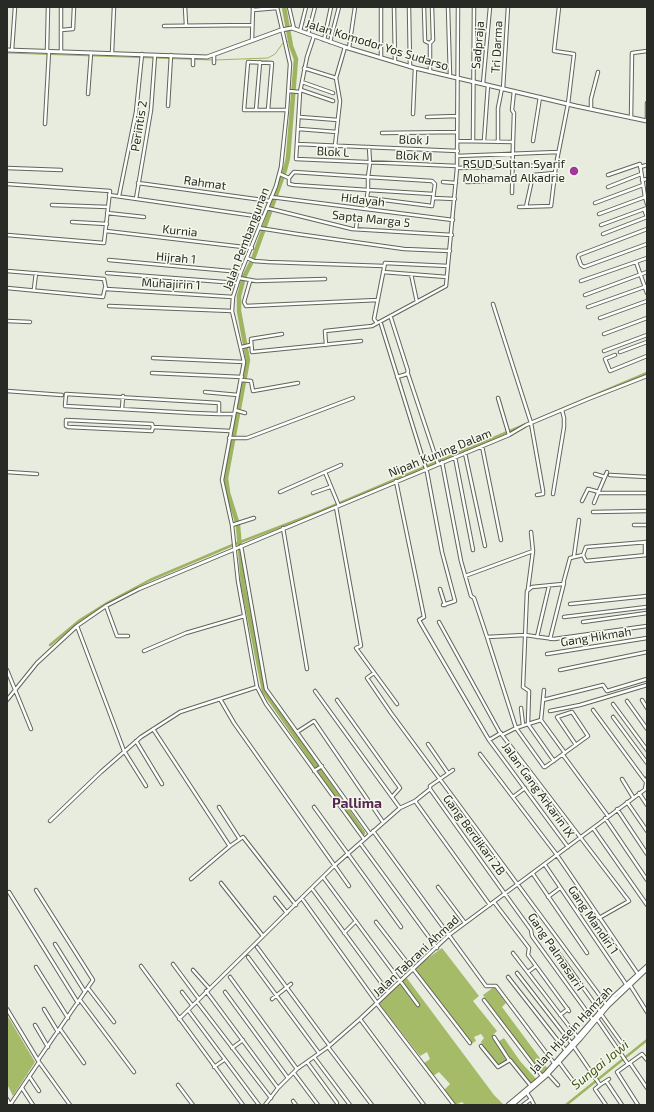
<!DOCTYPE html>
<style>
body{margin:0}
#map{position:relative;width:654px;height:1112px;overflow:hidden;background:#e8ecdf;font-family:"Exo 2",sans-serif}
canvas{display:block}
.frame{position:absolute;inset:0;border:8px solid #282a25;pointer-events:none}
</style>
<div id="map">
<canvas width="654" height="1112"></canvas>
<div class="frame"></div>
</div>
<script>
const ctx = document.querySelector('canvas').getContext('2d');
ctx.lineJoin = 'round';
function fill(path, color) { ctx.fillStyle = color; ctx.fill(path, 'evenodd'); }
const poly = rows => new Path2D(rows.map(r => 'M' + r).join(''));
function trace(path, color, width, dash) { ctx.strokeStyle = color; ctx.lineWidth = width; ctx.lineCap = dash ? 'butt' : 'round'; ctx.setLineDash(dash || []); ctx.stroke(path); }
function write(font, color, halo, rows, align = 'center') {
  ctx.font = font + ' "Exo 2",sans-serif'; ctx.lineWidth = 3; ctx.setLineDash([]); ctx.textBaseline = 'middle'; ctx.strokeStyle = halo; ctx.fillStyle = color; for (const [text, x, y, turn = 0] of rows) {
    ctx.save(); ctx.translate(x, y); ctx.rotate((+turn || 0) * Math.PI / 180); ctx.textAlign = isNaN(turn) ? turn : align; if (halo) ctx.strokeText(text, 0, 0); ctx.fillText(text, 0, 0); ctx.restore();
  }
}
fill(poly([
 [442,948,479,996,473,1001,497,1031,493,1035,499,1041,504,1038,520,1061,539,1082,532,1088,510,1059,497,1066,481,1042,484,1038,481,1034,474,1037,476,1041,471,1044,414,968],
 [406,977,494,1095,504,1105,465,1105,462,1102,455,1105,444,1090,450,1084,439,1072,433,1076,424,1063,430,1059,427,1052,420,1056,378,1002],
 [494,987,506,1003,502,1007,548,1069,541,1076,483,995],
 [7,1015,35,1062,13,1096,7,1084]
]), '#a5bb68');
trace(poly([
 [7,53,212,60],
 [215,60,268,58,275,54,283,43,290,41]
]), '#9eb461', 1);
trace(poly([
 [50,645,80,620,107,603,150,580,235,544,321,511,647,373],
 [566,1105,647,1040]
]), '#9eb461', 2.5);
trace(poly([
 [284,7,291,46,296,59,288,158,285,170,253,259,244,277,239,296,239,311,248,360,226,478,228,493,238,525,243,585,264,691,363,833]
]), '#9eb461', 4.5);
const minor = poly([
 [185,7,186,25],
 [277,7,290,64,287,110,281,167,276,186,241,272,233,297,232,311,244,362,222,480,232,525,238,581,257,687,266,704,364,839],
 [289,7,294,29],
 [381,7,381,58],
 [394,7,395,62],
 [409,7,410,67],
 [424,7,425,41,429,43],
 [448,7,450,76],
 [253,10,277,8],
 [164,26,252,25],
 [61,30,73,29,74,7],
 [300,31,306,7],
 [308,34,315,7],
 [314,36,307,57,300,92,296,159,457,166],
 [252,40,253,7],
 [324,40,331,7],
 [330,42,339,7],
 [349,48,355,7],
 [12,50,15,7],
 [47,51,48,7],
 [61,51,61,7],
 [112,53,114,7],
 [193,56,193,65],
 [214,56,214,63],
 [304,68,336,78],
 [430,72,430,43,433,40,432,7],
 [302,82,333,93],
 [483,84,490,7],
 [503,89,508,7],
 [301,90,333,101],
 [289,91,300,92],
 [88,94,91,53],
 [168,106,171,55],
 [591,109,591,99,598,72],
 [256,110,260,62],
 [268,110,272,63,248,62,244,110,287,110],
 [413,114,415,68],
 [300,117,338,120],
 [427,117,457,116],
 [631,118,632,53,647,51],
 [647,121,647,103],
 [45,124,49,51],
 [299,129,337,132],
 [382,133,457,132],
 [473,140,474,7],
 [458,141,513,142,512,193],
 [484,141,488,85],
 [533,141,540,97],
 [498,142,498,108,502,88],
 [513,142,514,113,512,110,514,91],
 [297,144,458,151],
 [335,146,340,101,336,78,345,47],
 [369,147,370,163,368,177,368,190,367,197,368,198,432,206,435,184,432,181,368,177,294,172,289,178,289,184,294,185,368,190,433,194],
 [457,156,558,152],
 [640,167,647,165],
 [7,168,61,170],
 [457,168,556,165],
 [280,174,289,178],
 [608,175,640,164,645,197],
 [642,180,647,179],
 [443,182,456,183],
 [467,182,511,180],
 [138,183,270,201],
 [7,184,110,191,104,243,7,235],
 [608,187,641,174],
 [109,195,263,217],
 [119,196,136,112,142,54],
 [271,197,453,220],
 [433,198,455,199],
 [136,199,151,110,155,55],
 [595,203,643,185],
 [52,205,108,207],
 [519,207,551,206,556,165,568,104,574,54,554,51,559,7],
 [526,207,533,175,555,173],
 [267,208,352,229,452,235],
 [644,209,647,217],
 [107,213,144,217],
 [599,214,645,197,647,204],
 [72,222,107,224],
 [601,225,647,208],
 [259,228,297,234,404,249,450,251],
 [356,229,357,221],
 [647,229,579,255,578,257,581,265,584,267,647,244],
 [106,231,252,248],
 [603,234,647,217],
 [247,258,254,261,268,262,384,266],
 [109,260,241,272],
 [636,262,647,293],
 [7,271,104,279,106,289,233,297],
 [383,272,447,277],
 [107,273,237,283],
 [411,274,417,302],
 [239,278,256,281,325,279],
 [250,281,244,302,246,306,378,300],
 [581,281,647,258],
 [7,288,103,297,105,288],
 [34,289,36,273],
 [585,295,647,272],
 [493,304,531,423,543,491,543,494,537,495],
 [109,306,232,311],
 [588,307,647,286],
 [391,318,408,371,407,374,397,377],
 [600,318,647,301],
 [7,321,30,322],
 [377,323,374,319,385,263,448,266],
 [381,324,427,472,442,552,455,601,443,605],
 [282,334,251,339,252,352,361,341],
 [604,334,647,318],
 [326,345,325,331,372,326,446,286,457,168,458,7],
 [242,347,250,345],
 [604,351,647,335],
 [620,352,647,342],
 [615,355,605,359,610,371,647,356],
 [153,358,244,362],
 [152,373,242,377],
 [408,374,438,464],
 [241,380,251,381,253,391,298,383],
 [7,391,62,395],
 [205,392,238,395],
 [498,398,509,435],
 [122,409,123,396],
 [235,410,245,413],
 [219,414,219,403,66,394,65,406,192,413,219,414,234,414],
 [153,427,152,431,68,427,66,426,66,420,152,424,153,427,230,431],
 [229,438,247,438,353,398],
 [482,446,501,540],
 [465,453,485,546],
 [455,457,473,550],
 [442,462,461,561,471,596,474,598,487,637],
 [7,472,37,474],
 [325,472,339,506],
 [607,472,598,493,647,493],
 [595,474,605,477],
 [610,475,647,477],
 [396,481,424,617,419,620,420,622,489,740,568,847],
 [280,492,341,465],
 [313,493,330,487],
 [553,494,564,427,564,418,562,410],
 [582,501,588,489,599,492],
 [594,503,598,493],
 [336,507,361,646,356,648,397,704],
 [593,512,647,511],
 [232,525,254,518],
 [634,525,647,525],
 [283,528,307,669],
 [645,542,645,555],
 [241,546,266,689,370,834],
 [583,555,586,547,647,542],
 [583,555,586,561,647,555],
 [574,556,579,520],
 [465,576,533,551],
 [440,589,445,605],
 [528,589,533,551,531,532],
 [570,604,647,596],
 [106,606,117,636,128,636],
 [564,617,647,607],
 [439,622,499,731,629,901,599,918],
 [583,622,647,613],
 [77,626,124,751,146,786],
 [537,637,549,586],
 [550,639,564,583],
 [144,651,186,633,244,616],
 [547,654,647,638],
 [7,670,31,729],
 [560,670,647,652],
 [374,673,367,678,391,713,606,1004],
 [544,690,541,720,565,753],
 [315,691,400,808],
 [220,699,234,723,349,886],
 [7,700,37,663,77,626,106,606,139,589,509,435,526,425,588,399,647,376],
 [337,700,400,788,392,797],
 [543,700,603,685,607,691,647,679],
 [642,700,647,708],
 [627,701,647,729],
 [613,704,647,750],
 [521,708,523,725],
 [593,710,646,782],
 [550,711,580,705,647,685],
 [613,717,647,763],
 [541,720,528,724,554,761],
 [516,728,528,724,529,691,523,687,527,591,532,587,563,584,570,558,583,555],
 [153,729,229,845,230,846,243,837,296,905],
 [297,732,314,721,383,822],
 [502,735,516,728],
 [489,740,501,733],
 [136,741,162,784],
 [428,744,448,773],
 [576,745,557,717,572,712,588,736,545,767,544,767,516,728,487,637,525,635,554,639,647,626],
 [480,754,557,855,638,974],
 [563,755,608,816],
 [453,770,430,786,430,789,505,894,531,930,532,936,593,1020],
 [314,771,322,766],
 [622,779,633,797],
 [645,789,647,778],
 [639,793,647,805],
 [513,797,525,788],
 [415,801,490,905],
 [627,802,647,831],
 [219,807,239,838],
 [314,807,401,927],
 [617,809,647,854],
 [605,818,647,880],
 [50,821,101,772,141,737,180,712,257,687],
 [593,828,647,905],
 [373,831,486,986,496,986,554,1063],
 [360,843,437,948],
 [545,865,626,984],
 [533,874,587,953],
 [323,877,418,1005],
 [191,879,230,846],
 [221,883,263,936],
 [438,887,465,923],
 [36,890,93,980,38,1060],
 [313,890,388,992],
 [9,892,78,1003],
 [548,897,560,888],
 [275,898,287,913],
 [303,900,377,1003],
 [494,902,529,948,528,955,569,1011],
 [376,922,413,970],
 [344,933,356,921],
 [55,944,85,992],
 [257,947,329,1045],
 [557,951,600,1011],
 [513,953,578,1038],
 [248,957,319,1053],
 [173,964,199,999],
 [141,966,243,1105],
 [36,967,68,1018],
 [413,969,470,1043],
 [193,970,209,988],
 [528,972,536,966],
 [517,973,572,1044],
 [230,977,297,1069],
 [508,977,566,1051],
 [630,985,647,1012],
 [88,988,114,1022],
 [206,991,278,1088],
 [182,992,192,1005],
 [225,992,288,1078],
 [272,999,291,984],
 [80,1000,134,1072],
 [484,1000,542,1076],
 [198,1003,271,1098],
 [377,1004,454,1105],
 [7,1009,39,1062,70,1105],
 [44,1009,58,1032],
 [188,1010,259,1105],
 [601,1014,621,1042],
 [560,1015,568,1009],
 [179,1019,335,865,400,808,415,801,430,789],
 [360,1019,424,1105],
 [597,1019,628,1064],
 [35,1025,48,1047],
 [60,1029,84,1063],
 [494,1037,509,1060],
 [481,1046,498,1067,510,1060,531,1086],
 [328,1047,372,1105],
 [574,1047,600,1085,609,1079],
 [232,1048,243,1040],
 [314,1057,350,1105],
 [307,1062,337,1103],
 [559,1062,576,1085],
 [630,1063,647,1088],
 [214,1067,224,1060],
 [294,1073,318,1105],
 [548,1074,558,1085],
 [29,1076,39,1091],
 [606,1081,622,1105],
 [178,1085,193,1105],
 [600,1085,595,1089,606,1105],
 [22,1088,33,1105],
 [7,1099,10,1105],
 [531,1099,534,1105],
 [293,1101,296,1105],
 [10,1105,39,1062],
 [265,1105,278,1088,297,1069,328,1047,360,1019,449,935,647,788],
 [523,1105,531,1099,527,1093],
 [638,1105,617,1072,642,1054,647,1060]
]);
const tertiary = poly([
 [7,50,207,57,281,30,292,28,345,47,415,68,576,106,647,121],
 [508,1105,545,1074,614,996,647,966],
 [512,1105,546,1076,581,1038,608,1006,647,969]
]);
trace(minor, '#616459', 4.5);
trace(tertiary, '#616459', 5);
trace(minor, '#fff', 2.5);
trace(tertiary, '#fff', 3);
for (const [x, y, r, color] of [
 [574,171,5,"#a13798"]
]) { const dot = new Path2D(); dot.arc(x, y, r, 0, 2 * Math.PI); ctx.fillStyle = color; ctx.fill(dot); trace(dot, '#f5f9ec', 1.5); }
write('12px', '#282a25', '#f5f9ec', [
 ["Jalan Komodor Yos Sudarso",377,45,17],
 ["Sadpraja",478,45,-85],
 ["Tri Darma",497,47,-87],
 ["Perintis 2",139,126,-81],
 ["Blok J",414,140,2],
 ["Blok L",333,152,3],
 ["Blok M",414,156,3],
 ["Rahmat",205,183,8],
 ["Hidayah",363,200,7],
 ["Sapta Marga 5",371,219,6],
 ["Kurnia",180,231,6],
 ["Jalan Pembangunan",246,239,-69],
 ["Hijrah 1",176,258,5],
 ["Muhajirin 1",171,284,3],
 ["Nipah Kuning Dalam",440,453,-22],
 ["Gang Hikmah",596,637,-9],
 ["Jalan Gang Arkarin IX",538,790,54],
 ["Gang Berdikari 2B",474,835,54],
 ["Gang Mandiri 1",593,920,56],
 ["Gang Palmasari I",556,952,56],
 ["Jalan Tabrani Ahmad",416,956,-43],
 ["Jalan Husein Hamzah",571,1030,-47]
]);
write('12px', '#282a25', '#f5f9ec', [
 ["RSUD Sultan Syarif",565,164],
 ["Mohamad Alkadrie",565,178]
], 'right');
write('italic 13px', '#435115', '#f5f9ec', [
 ["Sungai Jawi",600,1065,-39]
]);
write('bold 14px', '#5b2756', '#f5f9ec', [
 ["Pallima",357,803]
]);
</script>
